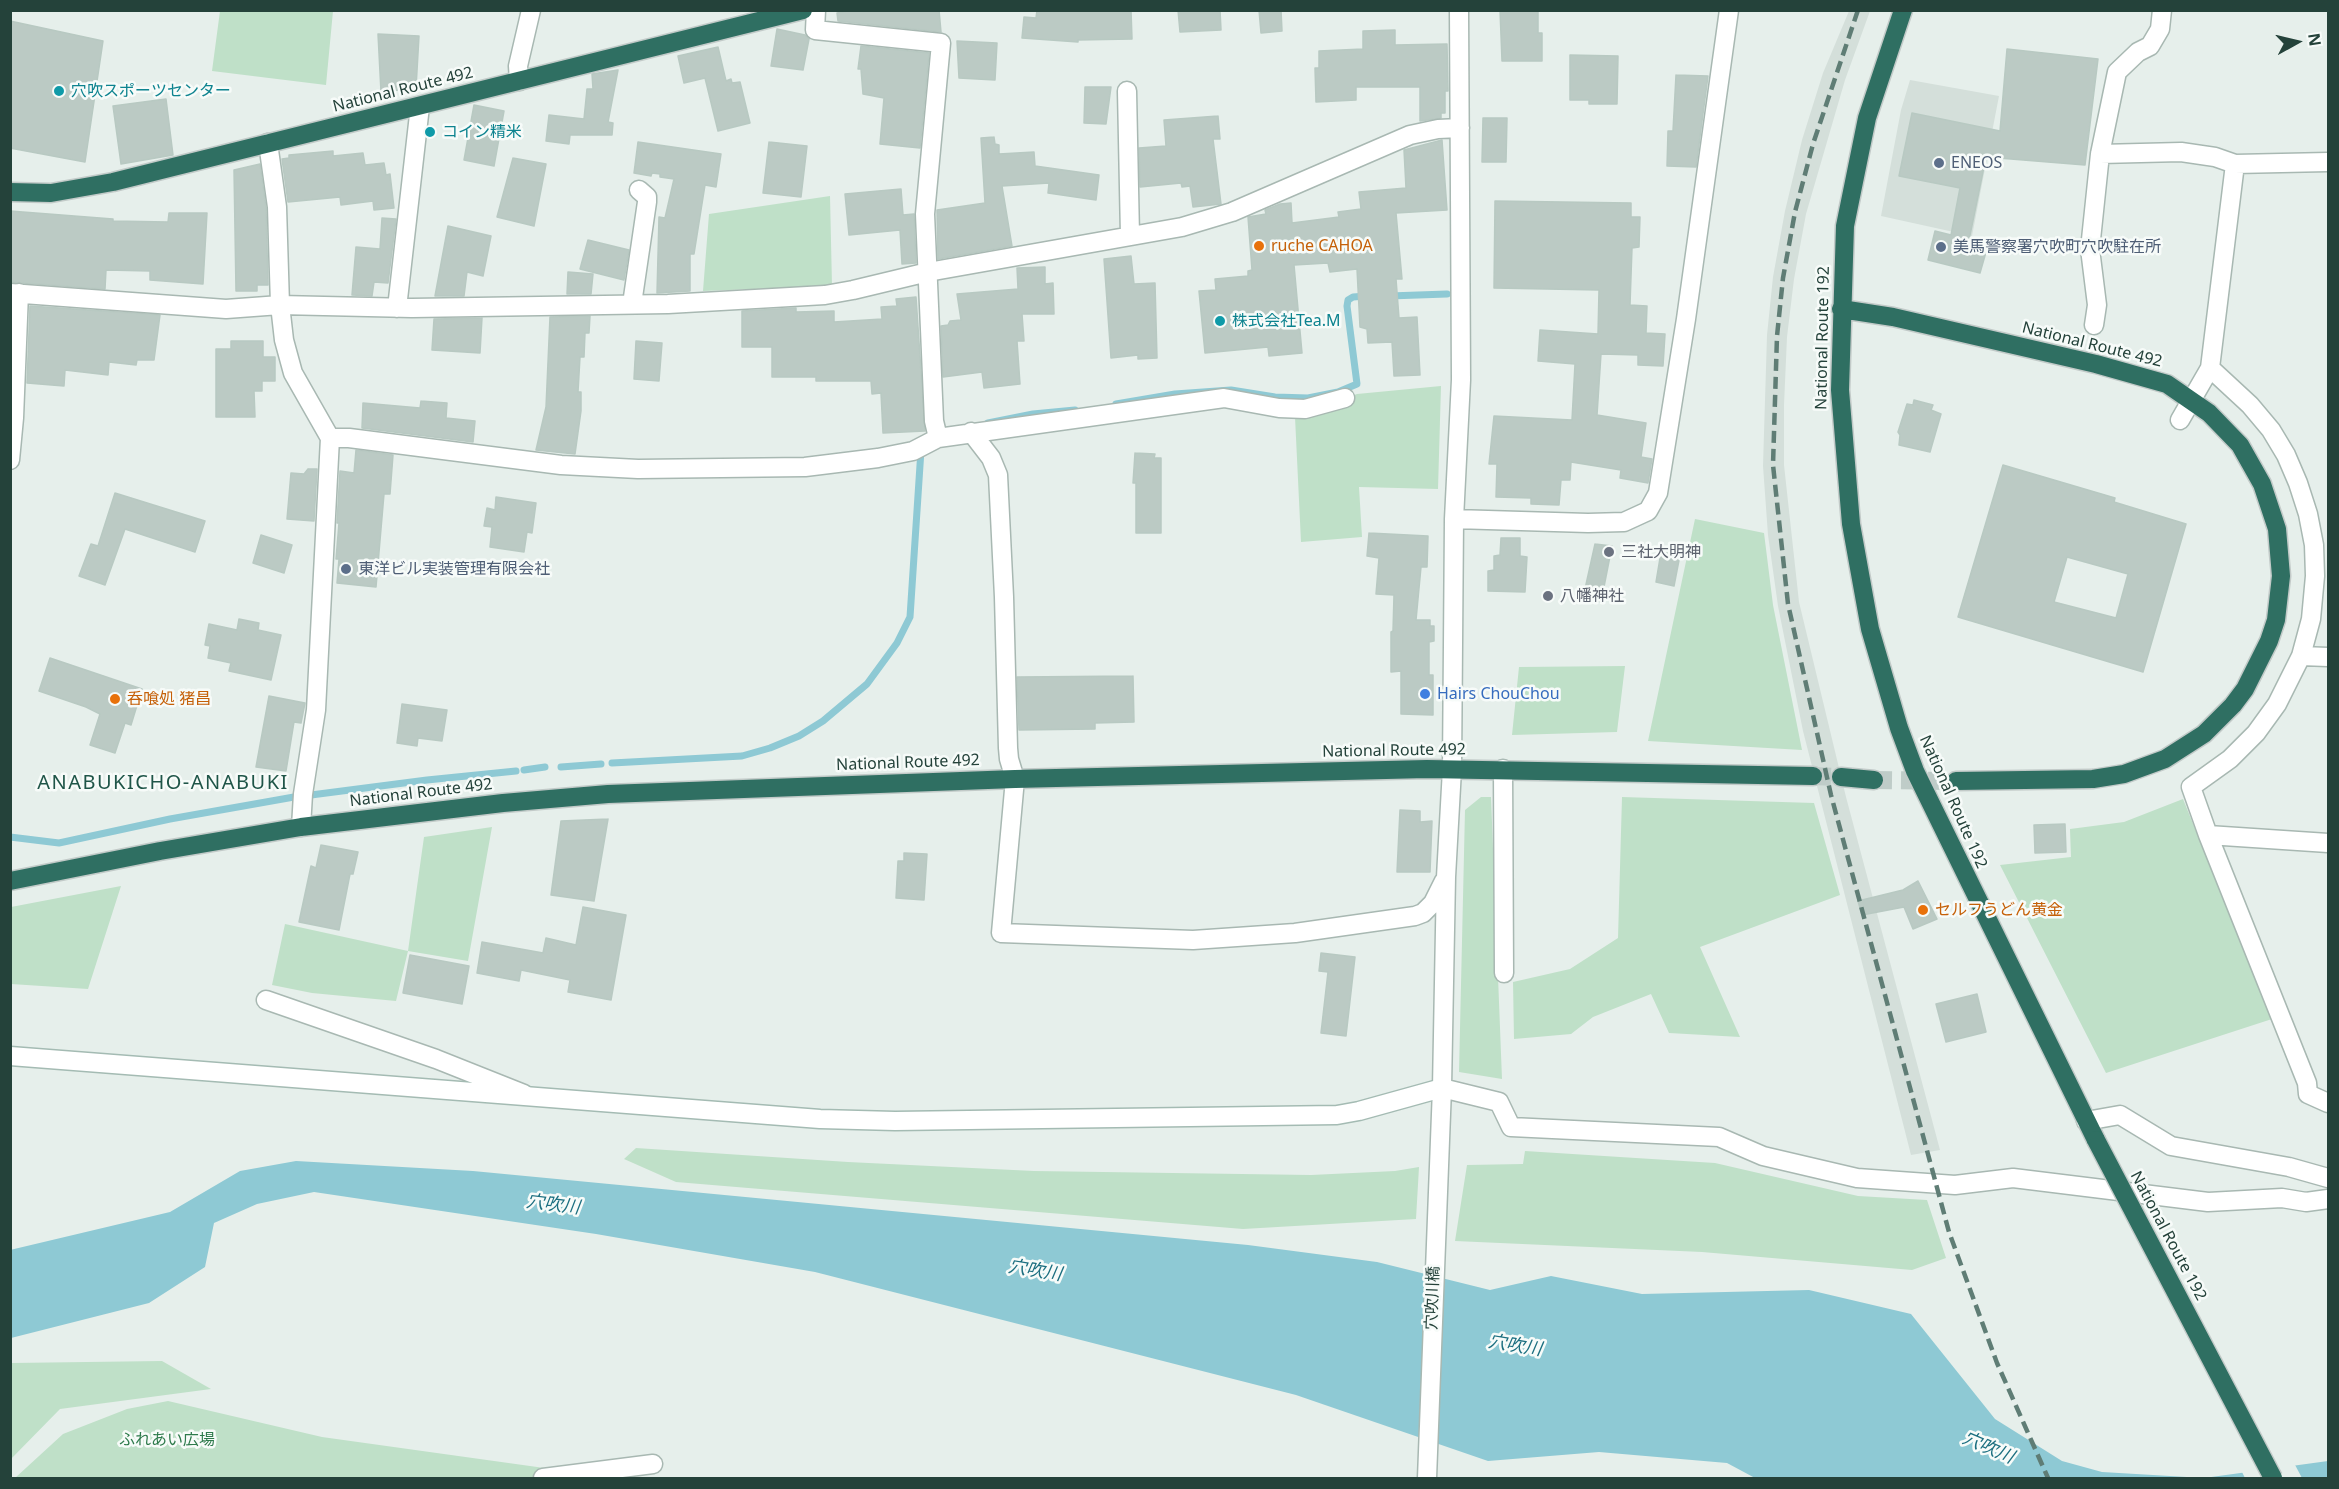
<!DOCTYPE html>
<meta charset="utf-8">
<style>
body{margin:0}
#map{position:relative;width:2339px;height:1489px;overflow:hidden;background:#e6efeb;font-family:"Noto Sans",sans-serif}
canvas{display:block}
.frame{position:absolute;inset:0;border:12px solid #24423a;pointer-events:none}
.north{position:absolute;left:2267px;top:12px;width:60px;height:60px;-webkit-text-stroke:4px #f7fbf9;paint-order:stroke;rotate:82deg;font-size:16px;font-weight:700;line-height:24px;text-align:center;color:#24423a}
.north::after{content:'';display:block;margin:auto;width:21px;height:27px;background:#24423a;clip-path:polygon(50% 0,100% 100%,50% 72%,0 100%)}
</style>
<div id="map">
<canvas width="2339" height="1489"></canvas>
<div class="frame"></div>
<div class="north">N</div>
</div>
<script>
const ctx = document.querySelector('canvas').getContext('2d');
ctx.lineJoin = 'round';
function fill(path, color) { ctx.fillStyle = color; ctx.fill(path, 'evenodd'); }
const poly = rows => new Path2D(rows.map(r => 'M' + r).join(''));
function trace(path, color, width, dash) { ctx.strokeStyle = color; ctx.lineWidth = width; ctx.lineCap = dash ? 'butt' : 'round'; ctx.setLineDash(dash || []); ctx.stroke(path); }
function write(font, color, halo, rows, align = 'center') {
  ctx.font = font + ' "Noto Sans","Noto Sans JP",sans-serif'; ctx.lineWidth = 5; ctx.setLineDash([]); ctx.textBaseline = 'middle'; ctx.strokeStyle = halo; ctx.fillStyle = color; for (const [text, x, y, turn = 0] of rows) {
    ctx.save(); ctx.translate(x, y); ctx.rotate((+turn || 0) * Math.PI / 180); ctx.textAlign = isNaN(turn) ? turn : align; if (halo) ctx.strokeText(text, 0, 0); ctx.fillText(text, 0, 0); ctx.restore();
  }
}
fill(poly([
 [1849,11,1870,11,1845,80,1806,214,1794,279,1787,337,1784,405,1784,465,1799,602,1846,797,1940,1150,1911,1155,1803,731,1778,606,1768,535,1763,466,1767,335,1773,277,1785,211,1802,140,1823,73],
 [1910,80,1999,96,1972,236,1881,216,1901,110]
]), '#d4dfda');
fill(poly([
 [220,11,333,11,326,85,212,71],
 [830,196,832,286,703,291,709,214],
 [1441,386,1438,489,1359,487,1362,537,1301,542,1295,417,1357,394],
 [1695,519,1764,533,1773,605,1802,750,1648,741],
 [1625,666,1617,732,1512,735,1519,667],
 [1481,797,1491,797,1502,1079,1459,1072,1465,810],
 [1622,797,1814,803,1840,895,1700,947,1740,1037,1669,1033,1651,994,1593,1017,1571,1034,1514,1039,1513,982,1570,969,1618,938],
 [2183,799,2272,1019,2106,1073,2000,865,2071,857,2070,829,2124,822],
 [492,827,468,961,408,951,396,1001,312,993,272,985,285,924,408,951,424,837],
 [121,886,88,989,11,984,11,907],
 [636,1148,848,1162,1034,1171,1311,1175,1395,1171,1419,1167,1416,1219,1243,1229,676,1182,624,1159],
 [1525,1151,1715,1163,1858,1196,1927,1200,1946,1258,1912,1270,1702,1252,1455,1241,1467,1165,1523,1164],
 [162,1361,211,1389,60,1409,11,1459,11,1363],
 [168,1401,322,1437,616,1478,15,1478,63,1434,127,1409]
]), '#bfe0c8');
fill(poly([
 [296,1161,473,1171,1248,1245,1377,1262,1490,1290,1551,1276,1642,1294,1809,1290,1911,1314,1995,1419,2062,1461,2102,1472,2204,1478,2328,1461,2328,1478,1755,1478,1727,1463,1599,1452,1488,1461,1296,1395,815,1272,596,1234,314,1192,257,1204,214,1223,205,1267,149,1303,11,1338,10,1250,170,1212,240,1171]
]), '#8ec9d4');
fill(poly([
 [2294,1463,2302,1478,2245,1478,2241,1470]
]), '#e6efeb');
trace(poly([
 [1389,296,1447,294],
 [1116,404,1175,394,1231,390,1275,397,1308,398,1338,392,1357,384,1347,306,1348,300,1353,297,1366,296],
 [988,423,1033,414,1075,410],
 [612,763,742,756,770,748,799,736,823,721,867,684,897,643,910,617,921,450],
 [561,767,601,764],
 [524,770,545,767],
 [311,795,427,780,516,771],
 [10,837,59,843,170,819,294,797]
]), '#8ec9d4', 7);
const building = poly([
 [853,10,939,10,941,32,838,21,837,13,853,10],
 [1037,10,1131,10,1132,39,1078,40,1078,42,1022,38,1024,17,1036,18,1037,10],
 [1178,10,1220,10,1221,30,1180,32,1178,10],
 [1259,10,1281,10,1282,31,1261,33,1259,10],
 [1500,10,1538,10,1538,33,1542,33,1542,61,1502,61,1500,10],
 [10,21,103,41,85,162,10,148,10,21],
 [777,29,805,35,809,39,803,70,771,66,777,29],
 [1395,30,1395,45,1447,44,1448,91,1445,91,1445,113,1441,113,1441,118,1420,121,1420,87,1356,87,1356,100,1316,102,1315,68,1319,68,1319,51,1363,49,1363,31,1395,30],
 [378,34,419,36,416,88,381,92,378,34],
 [957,41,997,43,995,80,959,78,957,41],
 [861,46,929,53,920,148,880,144,884,98,863,94,861,69,858,69,861,46],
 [718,47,726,81,731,79,732,83,740,82,750,123,718,131,705,78,684,83,678,56,718,47],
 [2007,49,2098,59,2085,165,1986,157,1969,240,1977,242,1975,249,1986,252,1980,273,1928,260,1935,231,1951,235,1960,188,1899,176,1912,113,2000,131,2007,49],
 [1570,55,1618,56,1617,104,1589,104,1589,100,1570,100,1570,55],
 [618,70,608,122,613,123,612,135,570,135,569,144,546,141,549,115,584,119,587,89,593,89,592,74,618,70],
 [1676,75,1708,76,1696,167,1667,166,1668,131,1673,131,1676,75],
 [1085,87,1111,87,1106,124,1084,123,1085,87],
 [166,99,173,155,121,164,113,106,166,99],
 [474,105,504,111,494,166,464,160,474,105],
 [1218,116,1220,139,1213,139,1221,204,1193,207,1190,186,1182,187,1181,183,1140,187,1139,148,1166,146,1164,120,1218,116],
 [1483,118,1507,118,1506,162,1482,162,1483,118],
 [994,137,995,144,999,145,999,154,1034,152,1035,166,1099,175,1096,200,1048,193,1049,183,1002,186,1012,246,938,259,937,210,985,203,981,138,994,137],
 [1442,140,1447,210,1396,213,1402,279,1396,279,1399,318,1417,317,1420,375,1394,376,1392,342,1368,343,1367,329,1360,327,1357,269,1330,272,1328,263,1294,265,1302,353,1269,356,1268,347,1205,353,1199,291,1216,290,1215,279,1248,276,1248,271,1252,270,1248,217,1266,214,1265,210,1280,204,1291,203,1292,223,1339,217,1338,212,1361,209,1359,192,1406,188,1404,150,1442,140],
 [638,142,721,154,716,187,705,185,694,254,690,254,690,291,657,293,659,217,665,218,674,179,660,177,660,174,652,173,651,176,634,173,638,142],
 [769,142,807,146,801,197,763,193,769,142],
 [333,151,333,156,363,153,365,165,384,163,386,175,390,174,394,208,374,210,373,201,341,205,340,197,288,202,282,159,289,158,289,155,333,151],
 [513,158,546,164,534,226,497,217,513,158],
 [260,164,266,208,268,285,257,285,257,291,236,291,234,170,260,164],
 [901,189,903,215,914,214,916,263,902,264,900,230,849,235,845,194,901,189],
 [1495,201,1631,203,1631,217,1640,217,1639,247,1632,248,1630,305,1647,306,1646,333,1665,334,1663,366,1638,365,1638,355,1601,354,1597,415,1646,423,1641,457,1652,459,1648,483,1620,478,1621,470,1571,462,1570,480,1561,480,1559,505,1531,504,1531,498,1496,497,1497,464,1489,464,1494,416,1572,420,1575,364,1538,361,1540,330,1598,334,1599,290,1494,288,1495,201],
 [10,211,113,219,113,221,168,222,169,213,207,213,203,284,150,280,150,271,106,270,105,289,10,282,10,211],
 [382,218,396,219,388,283,374,282,372,296,352,295,356,247,380,249,382,218],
 [448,226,491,236,483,276,467,272,464,296,435,296,448,226],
 [588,240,629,250,624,280,580,269,588,240],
 [1131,256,1134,284,1155,283,1157,358,1138,359,1138,355,1111,358,1104,259,1131,256],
 [1045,267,1045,284,1053,283,1054,314,1022,314,1024,341,1017,341,1020,384,984,388,982,372,943,377,941,326,948,325,950,321,961,320,957,294,1018,289,1017,268,1045,267],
 [568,272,593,274,591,294,567,294,568,272],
 [916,297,925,431,883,433,881,393,872,394,871,381,816,381,816,377,772,377,772,347,742,347,742,311,796,308,796,312,834,311,834,322,882,319,881,307,897,306,896,299,916,297],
 [30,306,160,315,154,360,137,360,136,365,109,362,108,375,65,370,64,386,27,383,30,306],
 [590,316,589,333,585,333,584,357,580,357,578,392,581,392,581,411,575,454,536,450,546,407,550,317,590,316],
 [482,318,480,353,432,350,434,319,482,318],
 [231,341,263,341,263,357,275,357,275,381,262,381,262,391,254,391,255,417,216,417,216,349,231,349,231,341],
 [636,341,662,343,659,381,634,379,636,341],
 [1914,400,1933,405,1931,410,1941,414,1930,452,1899,445,1900,435,1898,432,1907,404,1913,405,1914,400],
 [421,401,447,403,446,418,475,421,473,442,362,428,363,403,420,408,421,401],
 [356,450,393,455,390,494,384,494,376,587,337,583,339,559,336,559,339,523,337,523,340,471,354,473,356,450],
 [1135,453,1155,454,1154,458,1161,458,1161,533,1136,533,1136,483,1133,483,1135,453],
 [2003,465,2115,498,2114,502,2186,524,2143,672,1958,617,2003,465],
 [2067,557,2128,574,2116,618,2054,602,2067,557],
 [308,469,317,469,314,521,287,519,291,473,304,474,308,469],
 [115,493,205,521,195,552,125,529,105,585,79,576,91,544,98,546,115,493],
 [496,497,536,503,532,533,527,532,524,552,490,547,492,527,484,526,487,508,495,510,496,497],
 [1369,533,1428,536,1427,567,1421,567,1416,620,1430,620,1430,626,1434,626,1434,641,1429,642,1429,675,1433,675,1433,715,1401,714,1401,671,1391,672,1391,632,1393,631,1394,595,1376,594,1379,558,1367,556,1369,533],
 [261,535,292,545,284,573,253,563,261,535],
 [1501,538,1520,538,1520,556,1527,557,1525,592,1488,591,1488,571,1494,570,1494,556,1500,555,1501,538],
 [1595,544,1612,546,1601,602,1583,598,1595,544],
 [1661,552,1680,555,1674,586,1656,582,1661,552],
 [239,619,259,623,258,630,281,635,271,680,229,671,231,663,208,658,210,646,205,645,209,624,237,630,239,619],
 [50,658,142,689,131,725,125,723,115,753,90,745,100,714,86,707,39,691,50,658],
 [1133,676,1134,722,1095,723,1095,729,1019,730,1017,677,1133,676],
 [269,696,305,703,301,723,294,722,286,771,256,767,269,696],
 [402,704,447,710,442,741,418,738,417,746,397,743,402,704],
 [1400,810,1420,811,1420,822,1432,821,1430,872,1397,872,1400,810],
 [608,819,594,901,551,895,561,821,608,819],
 [2065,824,2066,852,2035,853,2034,825,2065,824],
 [321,845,358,852,353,874,350,874,339,930,299,922,311,866,316,868,321,845],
 [904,853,927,854,924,900,896,898,898,861,904,861,904,853],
 [1918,881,1937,919,1913,929,1904,907,1862,915,1858,901,1903,890,1918,881],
 [583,907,626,915,611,1000,568,992,570,980,521,970,519,981,477,973,482,942,543,953,546,938,576,945,583,907],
 [1321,953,1355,957,1346,1036,1321,1033,1328,972,1319,971,1321,953],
 [410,955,469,966,462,1004,403,993,410,955],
 [1977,994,1986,1032,1946,1042,1936,1004,1977,994]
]);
fill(building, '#bbcac4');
trace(building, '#b8c9c2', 1.5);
trace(poly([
 [1813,776,1841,777],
 [1874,780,1956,781]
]), '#bfccc8', 18, [18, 9]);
const street = poly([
 [816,10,815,30,941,43,925,214,934,421,938,438,1224,398,1279,408,1305,409,1345,398],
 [519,81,518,66,531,10],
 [1127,91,1130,236],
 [268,143,277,207,280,305,284,340,293,373,330,438,316,710,303,794,301,827],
 [2100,154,2181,152,2215,157,2235,164,2328,162],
 [10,293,226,309,280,305,412,308,668,304,825,295,853,290,928,272,1182,227,1232,212,1410,135,1438,129,1460,128],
 [632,304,647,202,647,197,639,190],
 [397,308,420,106],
 [2094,325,2097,305,2090,249,2100,154,2117,72,2138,52,2150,46,2160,29,2162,10],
 [2210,368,2250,405,2271,430,2286,455,2298,483,2308,514,2314,545,2315,576,2311,619,2301,656,2277,704,2256,733,2230,759,2191,787,2208,835,2307,1083,2308,1094,2328,1103],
 [2180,420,2210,368,2235,164],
 [971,432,991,458,998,475,1004,597,1008,748,1009,759,1015,779,1001,933,1193,940,1295,933,1415,916,1423,913,1433,903,1444,881],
 [330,438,349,438,561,465,638,469,805,467,878,458,913,451,938,438],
 [10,460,14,418,19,293],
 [1454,519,1588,523,1624,522,1648,511,1658,493,1686,319,1729,10],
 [2301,656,2328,657],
 [1503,769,1504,973],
 [2208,835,2328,843],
 [266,1000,436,1059,524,1094],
 [1442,1088,1499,1102,1511,1127,1719,1137,1763,1156,1857,1178,1955,1185,2013,1178,2208,1202,2282,1198,2306,1202,2328,1199],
 [2086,1121,2120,1115,2171,1146,2289,1167,2328,1178],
 [543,1478,653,1464],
 [1427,1478,1442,1088,1446,877,1452,769,1454,519,1461,380,1459,10]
]);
const secondary = poly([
 [10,1056,820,1119,895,1121,1337,1115,1359,1111,1442,1088]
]);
const highway = poly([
 [1903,10,1867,118,1845,226,1840,390,1851,524,1870,629,1899,728,1915,771,2096,1140],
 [10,192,51,193,113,182,803,10],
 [1841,309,1893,317,2096,364,2167,384,2209,413,2240,445,2262,484,2277,529,2281,576,2276,620,2269,641,2245,689,2233,705,2204,734,2165,759,2124,774,2093,779,1956,781],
 [1841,777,1874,780],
 [10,881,160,851,301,827,503,803,608,794,1015,779,1427,769,1813,776]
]);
trace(street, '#a8b8b2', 21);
trace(secondary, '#a4bbb3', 21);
trace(highway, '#c2cac8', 21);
trace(street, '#fff', 18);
trace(secondary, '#fff', 18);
trace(highway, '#2f6f62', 18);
trace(poly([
 [1858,10,1813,144,1795,212,1783,278,1777,336,1773,465,1788,604,1831,795,1949,1232,1997,1363,2048,1478]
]), '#5f7d75', 4.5, [12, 6]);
const highwayBridge = poly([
 [2096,1140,2273,1478]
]);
trace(highwayBridge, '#c2cac8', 21, []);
trace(highwayBridge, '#2f6f62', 18);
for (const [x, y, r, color] of [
 [59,91,6,"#0f9aa8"],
 [430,132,6,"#0f9aa8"],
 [1939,163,6,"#5c6f8a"],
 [1259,246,6,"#e8710a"],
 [1941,247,6,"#5c6f8a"],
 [1220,321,6,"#0f9aa8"],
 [1609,552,6,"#6b7280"],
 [346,569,6,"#5c6f8a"],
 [1548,596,6,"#6b7280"],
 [1425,694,6,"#3f7fe0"],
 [115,699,6,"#e8710a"],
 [1923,910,6,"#e8710a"]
]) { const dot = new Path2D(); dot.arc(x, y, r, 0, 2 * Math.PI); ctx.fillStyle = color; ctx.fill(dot); trace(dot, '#f7fbf9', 2); }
write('16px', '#24423a', '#f7fbf9', [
 ["National Route 492",403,90,-14],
 ["National Route 192",1823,338,-89],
 ["National Route 492",2092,345,14],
 ["National Route 492",1394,751,-1],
 ["National Route 492",908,763,-2],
 ["National Route 492",421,793,-7],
 ["National Route 192",1953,802,66],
 ["National Route 192",2168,1236,62],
 ["穴吹川橋",1433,1298,-88]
]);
write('16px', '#0d838f', '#f7fbf9', [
 ["穴吹スポーツセンター",71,91],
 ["コイン精米",442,132],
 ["株式会社Tea.M",1232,321]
], 'left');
write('16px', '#4e5e75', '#f7fbf9', [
 ["ENEOS",1951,163],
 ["美馬警察署穴吹町穴吹駐在所",1953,247],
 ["東洋ビル実装管理有限会社",358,569]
], 'left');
write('16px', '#c56008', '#f7fbf9', [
 ["ruche CAHOA",1271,246],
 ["呑喰処 猪昌",127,699],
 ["セルフうどん黄金",1935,910]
], 'left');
write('16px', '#5b616d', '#f7fbf9', [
 ["三社大明神",1621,552],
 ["八幡神社",1560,596]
], 'left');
write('16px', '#366cbe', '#f7fbf9', [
 ["Hairs ChouChou",1437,694]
], 'left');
write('16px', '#2d7a4b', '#f7fbf9', [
 ["ふれあい広場",167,1440]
]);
write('italic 18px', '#1c6f80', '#f7fbf9', [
 ["穴吹川",553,1205,7],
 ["穴吹川",1035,1271,9],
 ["穴吹川",1515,1346,9],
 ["穴吹川",1988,1448,23]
]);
ctx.letterSpacing = '1.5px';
write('20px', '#1f5548', '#f7fbf9', [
 ["ANABUKICHO-ANABUKI",163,783]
]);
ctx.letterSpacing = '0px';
</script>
